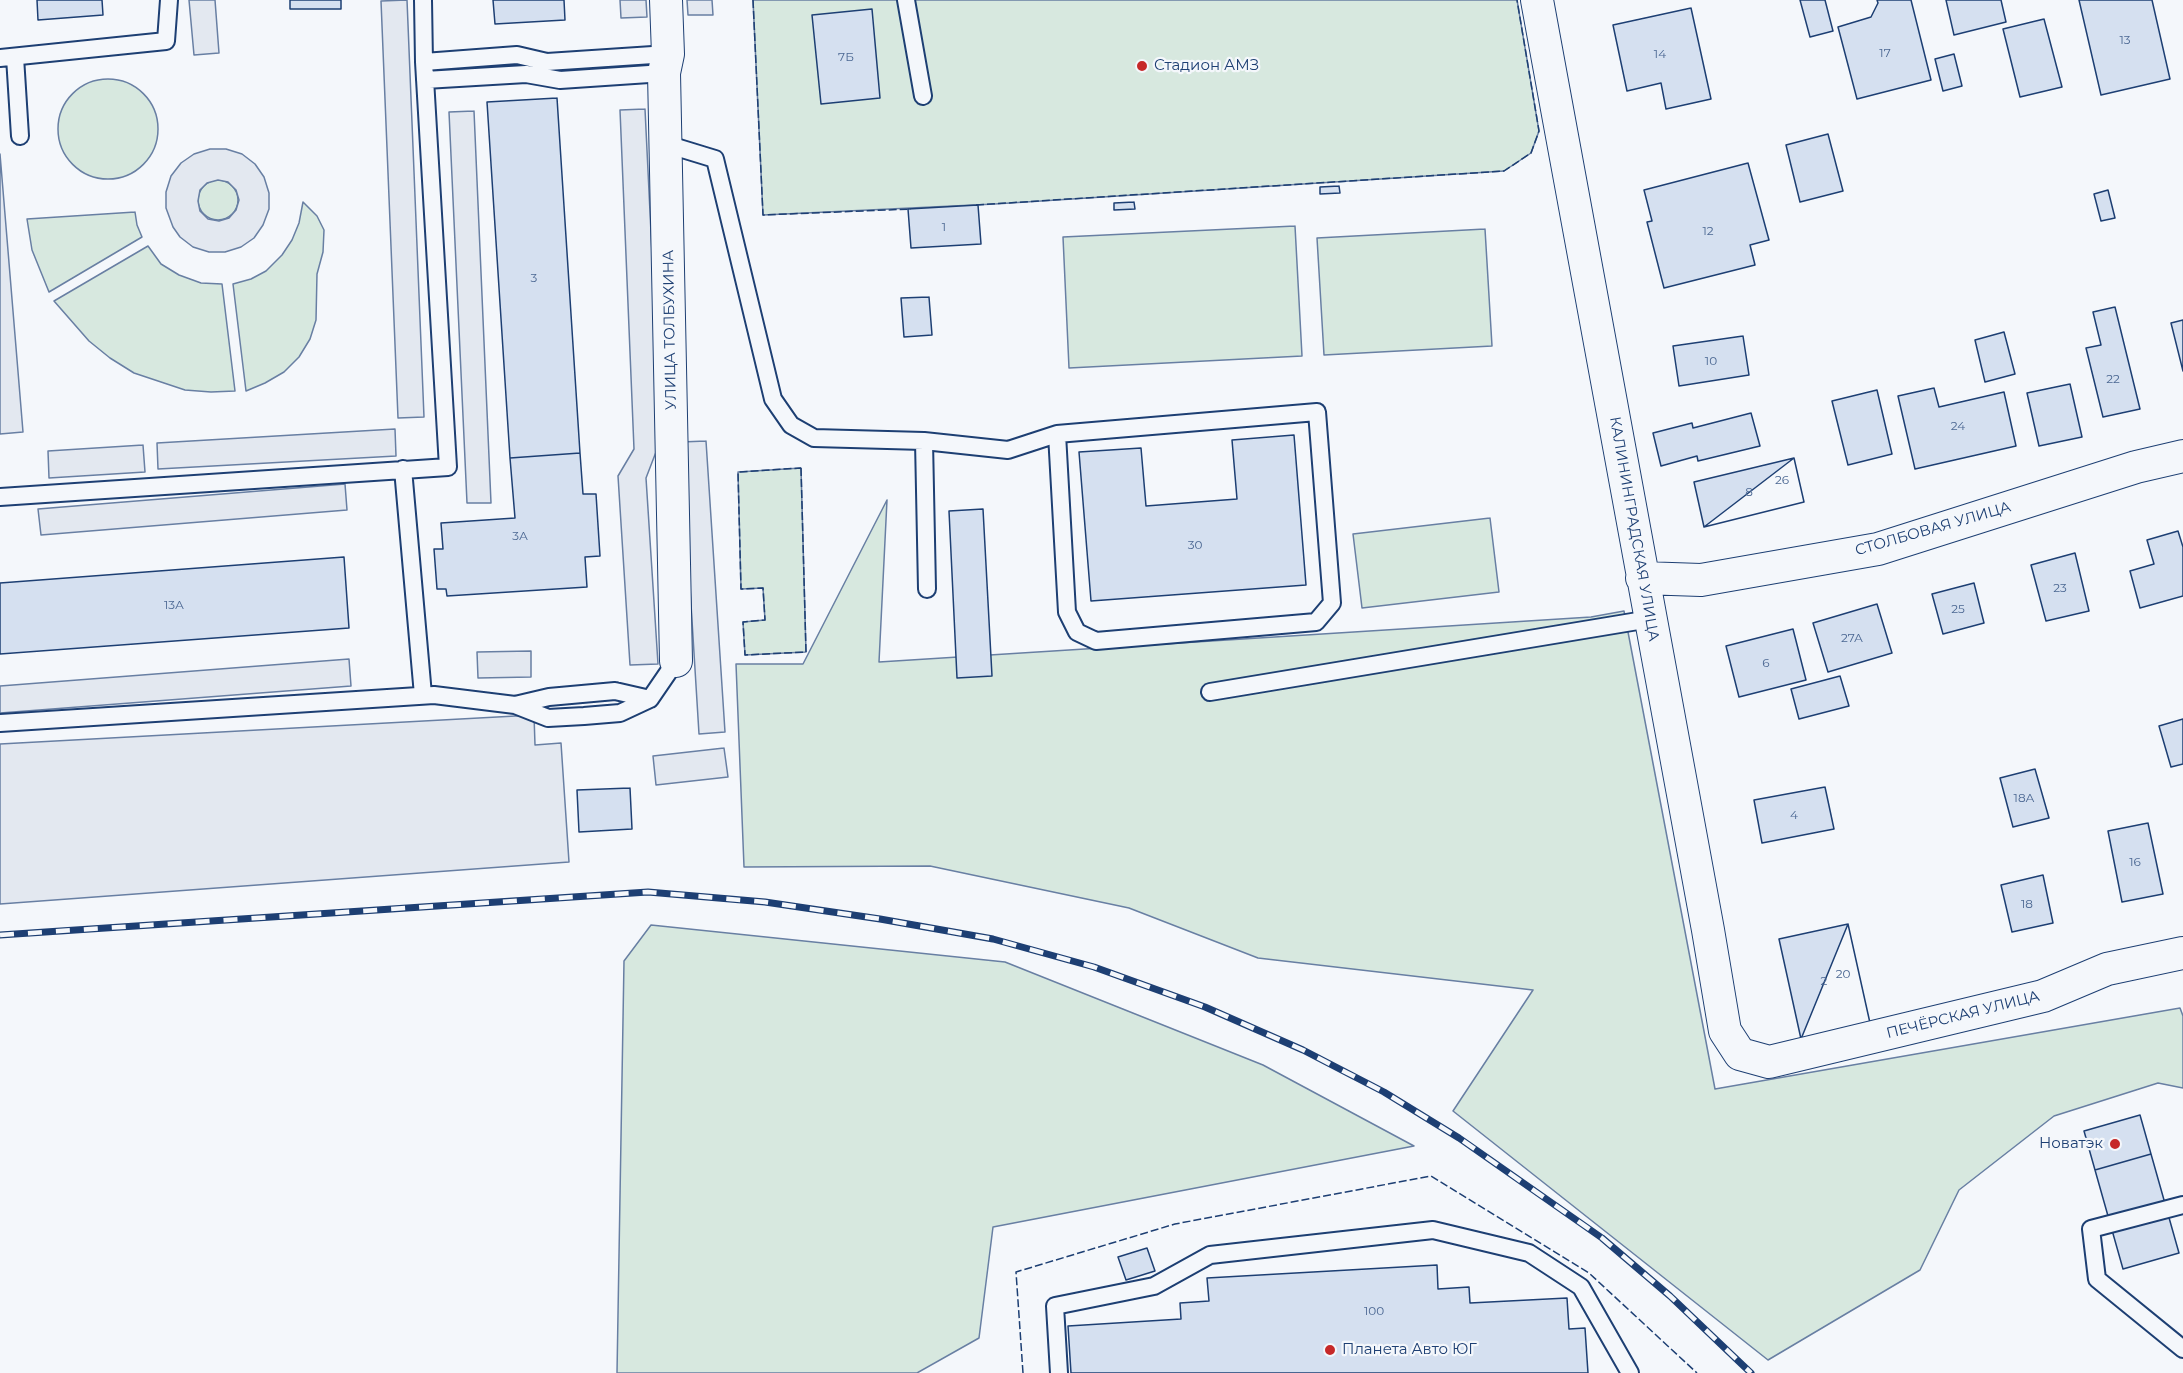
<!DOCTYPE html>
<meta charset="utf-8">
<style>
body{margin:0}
canvas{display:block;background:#f4f7fb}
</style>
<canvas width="2183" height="1373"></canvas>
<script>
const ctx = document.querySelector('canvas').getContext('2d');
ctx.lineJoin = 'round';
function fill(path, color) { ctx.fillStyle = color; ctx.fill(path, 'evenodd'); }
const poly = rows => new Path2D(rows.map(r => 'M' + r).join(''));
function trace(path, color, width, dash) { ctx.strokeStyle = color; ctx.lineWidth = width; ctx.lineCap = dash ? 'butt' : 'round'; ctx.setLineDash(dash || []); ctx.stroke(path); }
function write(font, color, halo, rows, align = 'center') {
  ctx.font = font + ' Montserrat,sans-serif'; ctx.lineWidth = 4.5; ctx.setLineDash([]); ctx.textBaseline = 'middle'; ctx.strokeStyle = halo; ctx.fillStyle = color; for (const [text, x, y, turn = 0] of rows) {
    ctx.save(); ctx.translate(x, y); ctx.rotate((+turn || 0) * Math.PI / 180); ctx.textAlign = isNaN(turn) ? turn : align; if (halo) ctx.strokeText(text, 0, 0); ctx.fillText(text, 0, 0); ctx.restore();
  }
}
const green = poly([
 [753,0,1517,0,1539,131,1531,153,1504,171,995,204,763,215,753,0],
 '58 129a50 50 0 1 1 100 0a50 50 0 1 1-100 0Z',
 '198 200a20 20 0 1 1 40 0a20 20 0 1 1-40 0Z',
 [303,202,317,216,324,230,323,252,317,274,316,320,310,339,299,357,284,372,265,383,246,391,233,284,251,279,266,271,282,255,292,240,299,223,303,202],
 [135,212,137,225,142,237,49,292,32,250,27,219,135,212],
 [1295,226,1302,356,1069,368,1063,237,1295,226],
 [1485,229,1492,346,1324,355,1317,238,1485,229],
 [148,246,161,264,179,275,201,283,222,284,235,391,211,392,185,390,134,373,110,358,89,341,54,301,148,246],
 [801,468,806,652,745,655,743,622,765,620,763,588,741,589,738,472,801,468],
 [887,500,879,662,1591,617,1624,611,1715,1089,2180,1008,2183,1016,2183,1088,2158,1083,2054,1116,1959,1190,1920,1270,1768,1360,1453,1111,1533,990,1258,958,1129,908,930,866,744,867,736,664,803,664,887,500],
 [1490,518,1499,592,1362,608,1353,534,1490,518],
 [651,925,1005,962,1263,1065,1414,1146,993,1227,979,1338,917,1373,617,1373,624,961,651,925]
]);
fill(green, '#d7e8df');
trace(green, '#687fa3', 1.5);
const parking = poly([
 [189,0,215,0,219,53,194,55,189,0],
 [407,0,424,417,398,418,381,1,407,0],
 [620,0,646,0,647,17,621,18,620,0],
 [687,0,712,0,713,15,688,15,687,0],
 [645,109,661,439,646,478,658,664,630,665,618,476,634,449,620,110,645,109],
 [474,111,491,503,467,503,449,112,474,111],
 [210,149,226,149,242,154,255,164,264,177,269,193,269,209,263,225,254,238,241,247,225,252,209,252,193,247,180,237,173,227,166,208,166,192,171,176,181,163,194,154,210,149],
 [218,180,228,182,236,190,239,200,236,210,229,218,219,221,208,219,200,211,198,201,200,190,207,183,218,180],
 [0,154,23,432,0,434,0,154],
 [395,429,396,456,158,469,157,443,395,429],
 [706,441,725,732,699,734,681,442,706,441],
 [143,445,145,472,49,478,48,451,143,445],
 [345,484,347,510,41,535,38,509,345,484],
 [531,651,531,677,478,678,477,652,531,651],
 [349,659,351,686,0,713,0,686,349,659],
 [534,715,535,745,561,743,569,862,0,904,0,744,534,715],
 [724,748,728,777,656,785,653,756,724,748]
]);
fill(parking, '#e3e8f0');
trace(parking, '#687fa3', 1.5);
const building = poly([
 [37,0,102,0,103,15,38,20,37,0],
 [290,0,341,0,341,9,290,9,290,0],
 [493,0,564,0,565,20,495,24,493,0],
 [1800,0,1825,0,1833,31,1810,37,1800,0],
 [1877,0,1911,0,1931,80,1857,99,1838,27,1871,17,1878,3,1877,0],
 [1946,0,2001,0,2006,22,1954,35,1946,0],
 [2079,0,2152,0,2170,79,2101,95,2079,0],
 [1691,8,1711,99,1666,109,1661,83,1627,91,1613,25,1691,8],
 [872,9,880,98,821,104,812,15,872,9],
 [2044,19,2062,87,2020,97,2003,29,2044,19],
 [1954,54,1962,86,1943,91,1935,59,1954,54],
 [557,98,580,453,510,458,487,102,557,98],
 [1828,134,1843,191,1800,202,1786,145,1828,134],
 [1748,163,1769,240,1750,245,1755,265,1664,288,1647,222,1652,221,1644,190,1748,163],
 [1339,186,1340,193,1320,194,1320,187,1339,186],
 [2108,190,2115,218,2101,221,2094,194,2108,190],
 [1134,202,1135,209,1114,210,1114,203,1134,202],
 [978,205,981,244,911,248,908,209,978,205],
 [929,297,932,335,904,337,901,298,929,297],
 [2115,307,2140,409,2103,417,2086,348,2101,345,2093,312,2115,307],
 [2183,320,2183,371,2171,323,2183,320],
 [2004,332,2015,374,1985,382,1975,340,2004,332],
 [1743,336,1749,375,1679,386,1673,346,1743,336],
 [2070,384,2082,437,2039,446,2027,393,2070,384],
 [1934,388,1939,407,2004,392,2016,446,1915,469,1898,396,1934,388],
 [1877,390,1892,454,1848,465,1832,401,1877,390],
 [1751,413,1760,446,1698,461,1697,456,1661,466,1653,433,1692,423,1693,428,1751,413],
 [1294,435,1306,585,1091,601,1079,452,1141,448,1146,506,1237,499,1232,440,1294,435],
 [580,453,583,494,596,494,600,556,585,557,587,587,447,596,446,589,437,589,434,549,443,549,441,523,515,518,510,458,580,453],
 [1794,458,1804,502,1704,527,1694,482,1794,458],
 [1794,458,1804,502,1704,527,1794,458],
 [983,509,992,676,957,678,949,511,983,509],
 [2178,531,2183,547,2183,596,2140,608,2130,571,2154,564,2147,540,2178,531],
 [2075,553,2089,611,2046,621,2031,565,2075,553],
 [344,557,349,628,0,654,0,583,344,557],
 [1974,583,1984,623,1943,634,1932,594,1974,583],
 [1877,604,1892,653,1828,672,1813,623,1877,604],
 [1793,629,1806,680,1739,697,1726,646,1793,629],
 [1840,676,1849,706,1799,719,1791,689,1840,676],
 [2183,719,2183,764,2171,767,2159,726,2183,719],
 [2035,769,2049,818,2013,827,2000,778,2035,769],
 [1825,787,1834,829,1762,843,1754,800,1825,787],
 [630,788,632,829,579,832,577,790,630,788],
 [2148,823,2163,894,2122,902,2108,831,2148,823],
 [2043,875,2053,923,2012,932,2001,885,2043,875],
 [1848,924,1870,1023,1801,1039,1779,939,1848,924],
 [1848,924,1870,1023,1801,1039,1848,924],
 [2140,1115,2151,1154,2095,1170,2084,1131,2140,1115],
 [2151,1154,2179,1253,2123,1269,2095,1170,2151,1154],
 [1147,1248,1155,1271,1126,1280,1118,1257,1147,1248],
 [1437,1265,1438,1289,1469,1287,1470,1303,1567,1298,1569,1329,1585,1328,1588,1373,1071,1373,1068,1326,1181,1319,1180,1303,1209,1301,1207,1278,1437,1265]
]);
fill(building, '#d5e0f0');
trace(building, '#1d3f73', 1.5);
const lane = poly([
 [906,0,923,96],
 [15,57,20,136],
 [0,58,166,41,169,0],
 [424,62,517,55,547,62,668,54],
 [425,80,526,74,560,80,664,73],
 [666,144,715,159,773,399,791,425,814,438,924,441,1008,450,1057,434,1317,412,1332,603,1316,622,1096,641,1077,632,1067,612,1057,434],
 [924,441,927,589],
 [403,469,423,695],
 [0,497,448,467,424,62,423,0],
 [615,691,650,699,620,713,584,716,548,718,515,705,549,697,615,691],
 [1210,692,1650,619],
 [650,699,676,661],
 [0,723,434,695,515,705],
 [2183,1205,2091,1229,2097,1279,2183,1349],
 [1059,1373,1055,1306,1154,1286,1210,1255,1433,1230,1529,1253,1581,1287,1630,1373]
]);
const street = poly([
 [666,0,668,54,664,73,676,661],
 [1537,0,1708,930,1725,1031,1740,1054,1769,1062,2043,996,2107,969,2183,953],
 [1642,578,1701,580,1878,549,2136,467,2183,456]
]);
trace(lane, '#1d3f73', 20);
trace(street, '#1d3f73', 34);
trace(lane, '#f4f7fb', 16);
trace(street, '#f4f7fb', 32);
const rail = poly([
 [0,935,648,892,765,902,880,919,993,939,1094,967,1205,1007,1303,1050,1384,1092,1459,1138,1602,1238,1670,1296,1751,1373]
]);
trace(rail, '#1d3f73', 7);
trace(rail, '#f4f7fb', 4.5, [14]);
trace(poly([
 [753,0,763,215,911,209],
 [976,205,1504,171,1531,153,1539,131,1517,0],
 [801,468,806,652,745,655,743,622,765,620,763,588,741,589,738,472,801,468],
 [1023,1373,1016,1272,1175,1224,1431,1176,1589,1273,1697,1373]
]), '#1d3f73', 1.5, [8, 3]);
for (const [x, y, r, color] of [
 [1142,66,6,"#c62828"],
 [2115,1144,6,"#c62828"],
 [1330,1350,6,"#c62828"]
]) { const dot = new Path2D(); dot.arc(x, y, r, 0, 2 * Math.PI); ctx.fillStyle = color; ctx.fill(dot); trace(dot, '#f4f7fb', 2); }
write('12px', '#4b6792', null, [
 ["13",2125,40],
 ["17",1885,53],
 ["14",1660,54],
 ["7Б",846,57],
 ["1",944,227],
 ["12",1708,231],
 ["3",534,278],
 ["10",1711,361],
 ["22",2113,379],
 ["24",1958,426],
 ["26",1782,480],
 ["8",1749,492],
 ["3А",520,536],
 ["30",1195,545],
 ["23",2060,588],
 ["13А",174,605],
 ["25",1958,609],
 ["27А",1852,638],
 ["6",1766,663],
 ["18А",2024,798],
 ["4",1794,815],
 ["16",2135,862],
 ["18",2027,904],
 ["20",1843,974],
 ["2",1824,981],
 ["100",1374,1311]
]);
write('15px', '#1d3f73', '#f4f7fb', [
 ["Стадион АМЗ",1154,66],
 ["Новатэк",2103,1144,"right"],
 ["Планета Авто ЮГ",1342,1350]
], 'left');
write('15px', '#1d3f73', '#f4f7fb', [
 ["УЛИЦА ТОЛБУХИНА",670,330,-91],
 ["КАЛИНИНГРАДСКАЯ УЛИЦА",1634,529,80],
 ["СТОЛБОВАЯ УЛИЦА",1933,529,-16],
 ["ПЕЧЁРСКАЯ УЛИЦА",1963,1015,-14]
]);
</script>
